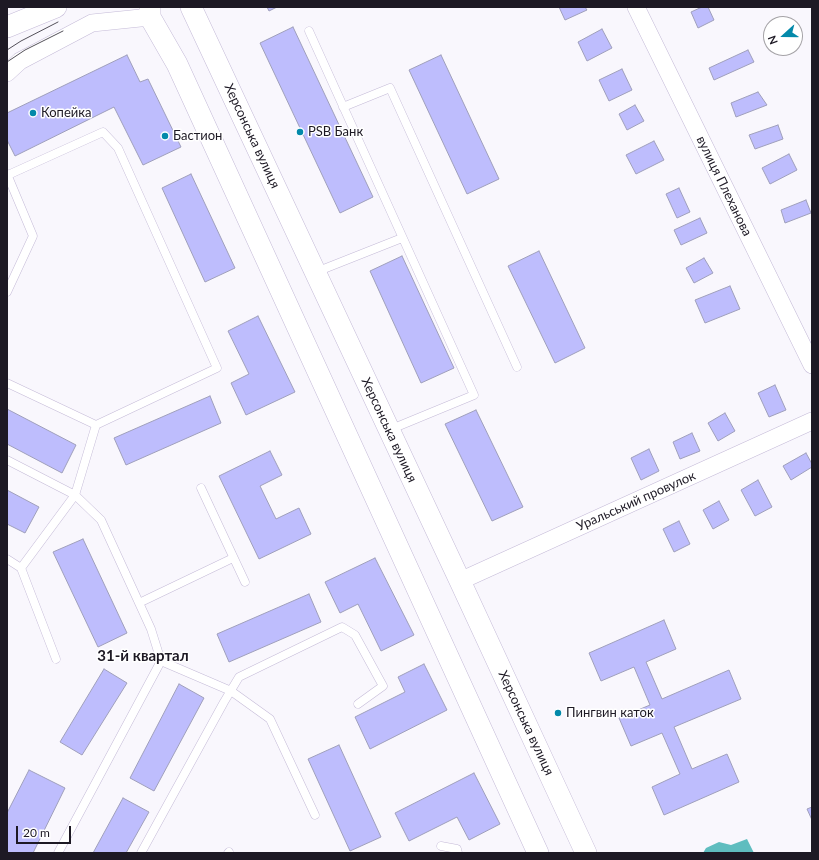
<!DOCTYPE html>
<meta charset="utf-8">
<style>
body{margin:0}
#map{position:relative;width:819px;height:860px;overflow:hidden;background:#f9f7fd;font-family:Lato,sans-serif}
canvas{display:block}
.frame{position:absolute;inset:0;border:8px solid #1d1924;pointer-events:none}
.north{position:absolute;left:763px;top:16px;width:40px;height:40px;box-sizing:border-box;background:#fff;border:1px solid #a5a3a7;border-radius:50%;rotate:249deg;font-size:11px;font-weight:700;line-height:16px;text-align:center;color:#1d1924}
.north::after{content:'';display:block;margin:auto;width:14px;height:18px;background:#0389aa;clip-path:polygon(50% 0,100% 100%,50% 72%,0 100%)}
.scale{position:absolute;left:16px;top:826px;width:55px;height:18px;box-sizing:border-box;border:2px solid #1d1924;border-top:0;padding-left:5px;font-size:12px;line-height:14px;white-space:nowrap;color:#1d1924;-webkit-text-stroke:3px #fff;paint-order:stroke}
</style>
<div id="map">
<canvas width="819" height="860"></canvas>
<div class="frame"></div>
<div class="north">N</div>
<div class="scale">20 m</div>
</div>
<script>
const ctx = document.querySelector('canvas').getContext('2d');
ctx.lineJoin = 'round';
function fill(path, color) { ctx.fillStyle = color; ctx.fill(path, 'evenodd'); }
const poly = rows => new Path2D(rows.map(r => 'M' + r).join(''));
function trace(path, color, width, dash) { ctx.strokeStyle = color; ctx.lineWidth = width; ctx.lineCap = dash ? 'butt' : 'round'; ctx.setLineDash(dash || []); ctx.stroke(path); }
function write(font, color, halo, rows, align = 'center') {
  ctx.font = font + ' Lato,sans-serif'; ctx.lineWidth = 3; ctx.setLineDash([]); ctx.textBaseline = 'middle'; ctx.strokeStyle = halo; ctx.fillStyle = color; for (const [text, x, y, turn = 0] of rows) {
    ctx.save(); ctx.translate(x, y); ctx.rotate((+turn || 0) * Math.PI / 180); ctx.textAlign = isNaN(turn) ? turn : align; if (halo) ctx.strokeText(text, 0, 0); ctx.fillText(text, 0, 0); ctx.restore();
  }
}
fill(poly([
 [747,839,754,853,703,853,706,848,719,842,731,845]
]), '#5fbdbf');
const building = poly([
 [267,7,277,7,269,11,267,7],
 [559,7,585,7,587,10,565,20,559,7],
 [702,7,708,7,714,20,698,28,691,12,702,7],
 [293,27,373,197,340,213,260,43,293,27],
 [602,29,612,48,587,61,578,42,602,29],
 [748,50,754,62,714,80,709,68,748,50],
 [127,55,140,82,148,79,181,147,143,165,114,107,15,156,7,140,7,113,127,55],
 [441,55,499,179,467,194,409,70,441,55],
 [622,69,632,90,609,101,599,80,622,69],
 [758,92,767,105,736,117,731,103,758,92],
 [635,105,644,121,627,130,619,114,635,105],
 [778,125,783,139,755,149,749,135,778,125],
 [654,141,664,160,636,174,626,155,654,141],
 [789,154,797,170,770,184,762,168,789,154],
 [191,174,235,268,205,282,162,188,191,174],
 [679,188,690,212,677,218,666,194,679,188],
 [806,200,811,213,785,223,781,210,806,200],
 [700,218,707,233,681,245,674,230,700,218],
 [539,251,585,348,555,363,508,266,539,251],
 [402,256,454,368,421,383,370,271,402,256],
 [704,258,713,273,694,283,686,268,704,258],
 [730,286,740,309,705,323,695,300,730,286],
 [258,316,295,392,246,415,231,383,249,374,228,331,258,316],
 [775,385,786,410,769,417,758,393,775,385],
 [210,396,221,423,126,465,114,438,210,396],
 [7,409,76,445,62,473,7,444,7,409],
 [476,410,523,507,492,521,445,424,476,410],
 [725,413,735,431,718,441,708,423,725,413],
 [692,433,700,451,680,459,673,442,692,433],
 [649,449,659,471,641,480,631,458,649,449],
 [270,451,282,475,260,486,276,519,299,508,311,534,259,559,219,476,270,451],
 [806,453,812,464,812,467,791,480,783,466,806,453],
 [758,480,772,507,755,516,741,490,758,480],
 [7,490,39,507,25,533,7,524,7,490],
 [719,501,729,520,713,529,703,510,719,501],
 [679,521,690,544,674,552,663,529,679,521],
 [83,539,127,633,98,647,53,552,83,539],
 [375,558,414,635,381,651,358,604,340,613,325,582,375,558],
 [309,594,321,622,229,662,217,634,309,594],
 [664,620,676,649,646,662,662,699,729,670,741,699,674,727,692,769,727,754,739,782,664,815,652,787,680,774,662,733,631,746,619,718,650,705,634,667,601,681,589,653,664,620],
 [424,664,447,710,370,749,355,717,405,692,398,677,424,664],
 [104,669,127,683,82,755,60,742,104,669],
 [179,684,204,698,154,791,130,778,179,684],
 [339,745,381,837,350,851,308,759,339,745],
 [29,770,65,788,33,853,7,853,7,813,29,770],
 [474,773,500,824,469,840,457,817,409,841,395,813,474,773],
 [123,798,149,812,126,853,93,853,123,798],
 [812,807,812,820,807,809,812,807]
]);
fill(building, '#bebdfd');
trace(building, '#9f9fbb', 1);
const service = poly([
 [309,31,474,395,389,430],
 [343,107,390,88,517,367],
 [7,174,33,236,7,292],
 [316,272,402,238],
 [7,383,96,425,217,368,118,148,103,132,8,175],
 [7,460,75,495,101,520,151,629,161,661,58,853],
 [201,488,245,582],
 [7,559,21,568,56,659],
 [21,568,75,495,96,425],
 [139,603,233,558],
 [161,661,231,691,270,719,315,815],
 [441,846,457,849,458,853],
 [141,853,224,702,239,677,342,627,355,635,383,686,358,704],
 [228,853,229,852]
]);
const minor = poly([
 [636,7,812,365],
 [7,73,20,61,92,23,150,17],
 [460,581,812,421]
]);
const tertiary = poly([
 [150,7,150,17,177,64,538,853],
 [191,7,460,581,586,853],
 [7,27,56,7]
]);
trace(service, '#c4bad7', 9);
trace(minor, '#c4bad7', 18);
trace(tertiary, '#c4bad7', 22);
trace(service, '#fff', 8);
trace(minor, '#fff', 17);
trace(tertiary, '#fff', 21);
trace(poly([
 [7,50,21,41,58,22],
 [7,62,25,50,63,31]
]), '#535059', 1);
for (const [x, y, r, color] of [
 [33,113,4,"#0389aa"],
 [300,132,4,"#0389aa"],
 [165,136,4,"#0389aa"],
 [558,713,4,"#0389aa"]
]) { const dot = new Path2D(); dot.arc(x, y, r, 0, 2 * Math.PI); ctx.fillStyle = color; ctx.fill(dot); trace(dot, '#fff', 1.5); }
write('13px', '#1d1924', '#fff', [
 ["Копейка",41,113],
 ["PSB Банк",308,132],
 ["Бастион",173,136],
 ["Пингвин каток",566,713]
], 'left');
write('13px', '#1d1924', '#fff', [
 ["Херсонська вулиця",252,136,65],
 ["вулиця Плеханова",724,186,64],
 ["Херсонська вулиця",389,430,65],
 ["Уральський провулок",636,501,-24],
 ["Херсонська вулиця",526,723,65]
]);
write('bold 15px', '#1d1924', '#fff', [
 ["31-й квартал",143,656]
]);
</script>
